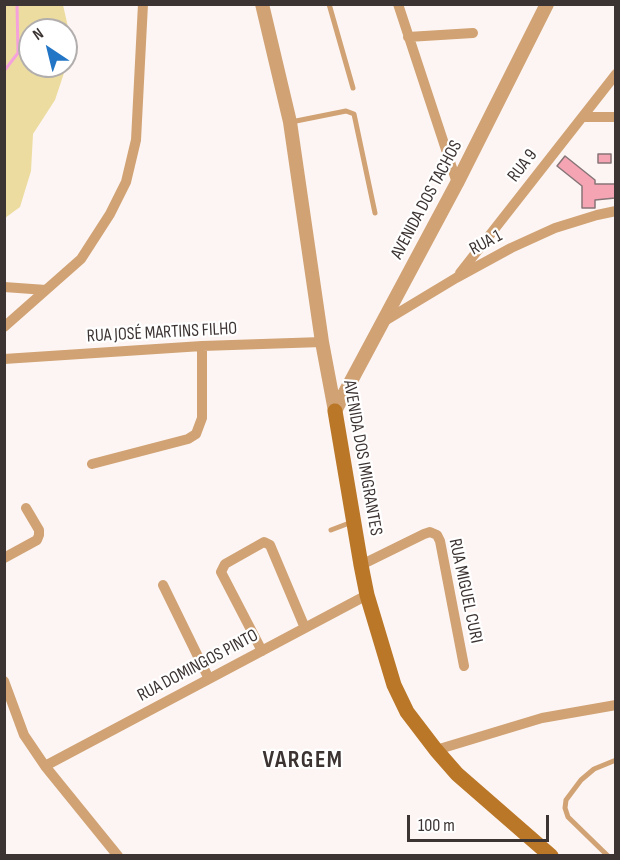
<!DOCTYPE html>
<meta charset="utf-8">
<style>
body{margin:0}
#map{position:relative;width:620px;height:860px;overflow:hidden;background:#fdf5f3;font-family:"Sofia Sans Condensed",sans-serif}
canvas{display:block}
.frame{position:absolute;inset:0;border:6px solid #3c3432;pointer-events:none}
.north{position:absolute;left:18px;top:18px;width:60px;height:60px;box-sizing:border-box;background:#fff;border:2px solid #b1aead;border-radius:50%;rotate:325deg;font-size:16px;font-weight:700;line-height:24px;text-align:center;color:#3c3432}
.north::after{content:'';display:block;margin:auto;width:21px;height:27px;background:#2376c5;clip-path:polygon(50% 0,100% 100%,50% 72%,0 100%)}
.scale{position:absolute;left:407px;top:815px;width:142px;height:27px;box-sizing:border-box;border:3px solid #3c3432;border-top:0;padding-left:8px;font-size:18px;line-height:21px;white-space:nowrap;color:#3c3432;-webkit-text-stroke:4px #fff;paint-order:stroke}
</style>
<div id="map">
<canvas width="620" height="860"></canvas>
<div class="frame"></div>
<div class="north">N</div>
<div class="scale">100 m</div>
</div>
<script>
const ctx = document.querySelector('canvas').getContext('2d');
ctx.lineJoin = 'round';
function fill(path, color) { ctx.fillStyle = color; ctx.fill(path, 'evenodd'); }
const poly = rows => new Path2D(rows.map(r => 'M' + r).join(''));
function trace(path, color, width, dash) { ctx.strokeStyle = color; ctx.lineWidth = width; ctx.lineCap = dash ? 'butt' : 'round'; ctx.setLineDash(dash || []); ctx.stroke(path); }
function write(font, color, halo, rows, align = 'center') {
  ctx.font = font + ' "Sofia Sans Condensed",sans-serif'; ctx.lineWidth = 4.5; ctx.setLineDash([]); ctx.textBaseline = 'middle'; ctx.strokeStyle = halo; ctx.fillStyle = color; for (const [text, x, y, turn = 0] of rows) {
    ctx.save(); ctx.translate(x, y); ctx.rotate((+turn || 0) * Math.PI / 180); ctx.textAlign = isNaN(turn) ? turn : align; if (halo) ctx.strokeText(text, 0, 0); ctx.fillText(text, 0, 0); ctx.restore();
  }
}
fill(poly([
 [5,4,63,5,68,27,67,64,55,100,33,134,31,171,20,207,5,218],
 [30,30,66,30,66,66,30,66]
]), '#ecdc9f');
trace(poly([
 [4,71,18,53,17,4]
]), '#f5a2dc', 3);
const building = poly([
 [598,154,611,154,611,163,598,163,598,154],
 [565,156,595,180,595,184,615,184,615,198,595,200,595,208,582,208,582,186,557,166,565,156]
]);
fill(building, '#f5a4b3');
trace(building, '#867477', 1.5);
trace(poly([
 [329,4,353,88],
 [291,122,346,111,354,114,375,213],
 [331,530,352,522],
 [608,856,568,817,565,808,566,800,581,780,594,769,616,760]
]), '#d0a274', 5);
trace(poly([
 [398,4,457,183],
 [408,37,473,33],
 [583,117,616,117],
 [460,273,616,74],
 [4,287,46,290],
 [383,322,456,278,511,248,555,228,597,215,616,211],
 [4,327,81,259,110,214,126,182,136,140,143,4],
 [4,359,202,346,322,342],
 [92,464,188,439,196,434,202,418,202,346],
 [4,558,37,540,39,535,39,530,26,508],
 [361,565,424,534,430,532,437,535,440,541,464,666],
 [163,585,209,679],
 [262,651,221,572,225,564,264,542,270,545,305,628],
 [4,681,24,735,45,766,118,856],
 [436,750,542,718,616,705],
 [45,766,367,595]
]), '#d0a274', 10);
trace(poly([
 [262,4,290,122,322,342,335,411],
 [335,411,457,183,547,4]
]), '#d0a274', 14);
trace(poly([
 [335,411,361,565,367,595,394,685,407,712,436,750,457,774,551,856]
]), '#ba7727', 15);
write('18px', '#3c3432', '#fff', [
 ["RUA 9",523,166,-52],
 ["AVENIDA DOS TACHOS",427,200,-62],
 ["RUA 1",486,243,-28],
 ["RUA JOSÉ MARTINS FILHO",162,333,-3],
 ["AVENIDA DOS IMIGRANTES",362,458,80],
 ["RUA MIGUEL CURI",465,591,78],
 ["RUA DOMINGOS PINTO",198,666,-28]
]);
ctx.letterSpacing = '1.5px';
write('bold 24px', '#3c3432', '#fff', [
 ["VARGEM",303,761]
]);
ctx.letterSpacing = '0px';
</script>
